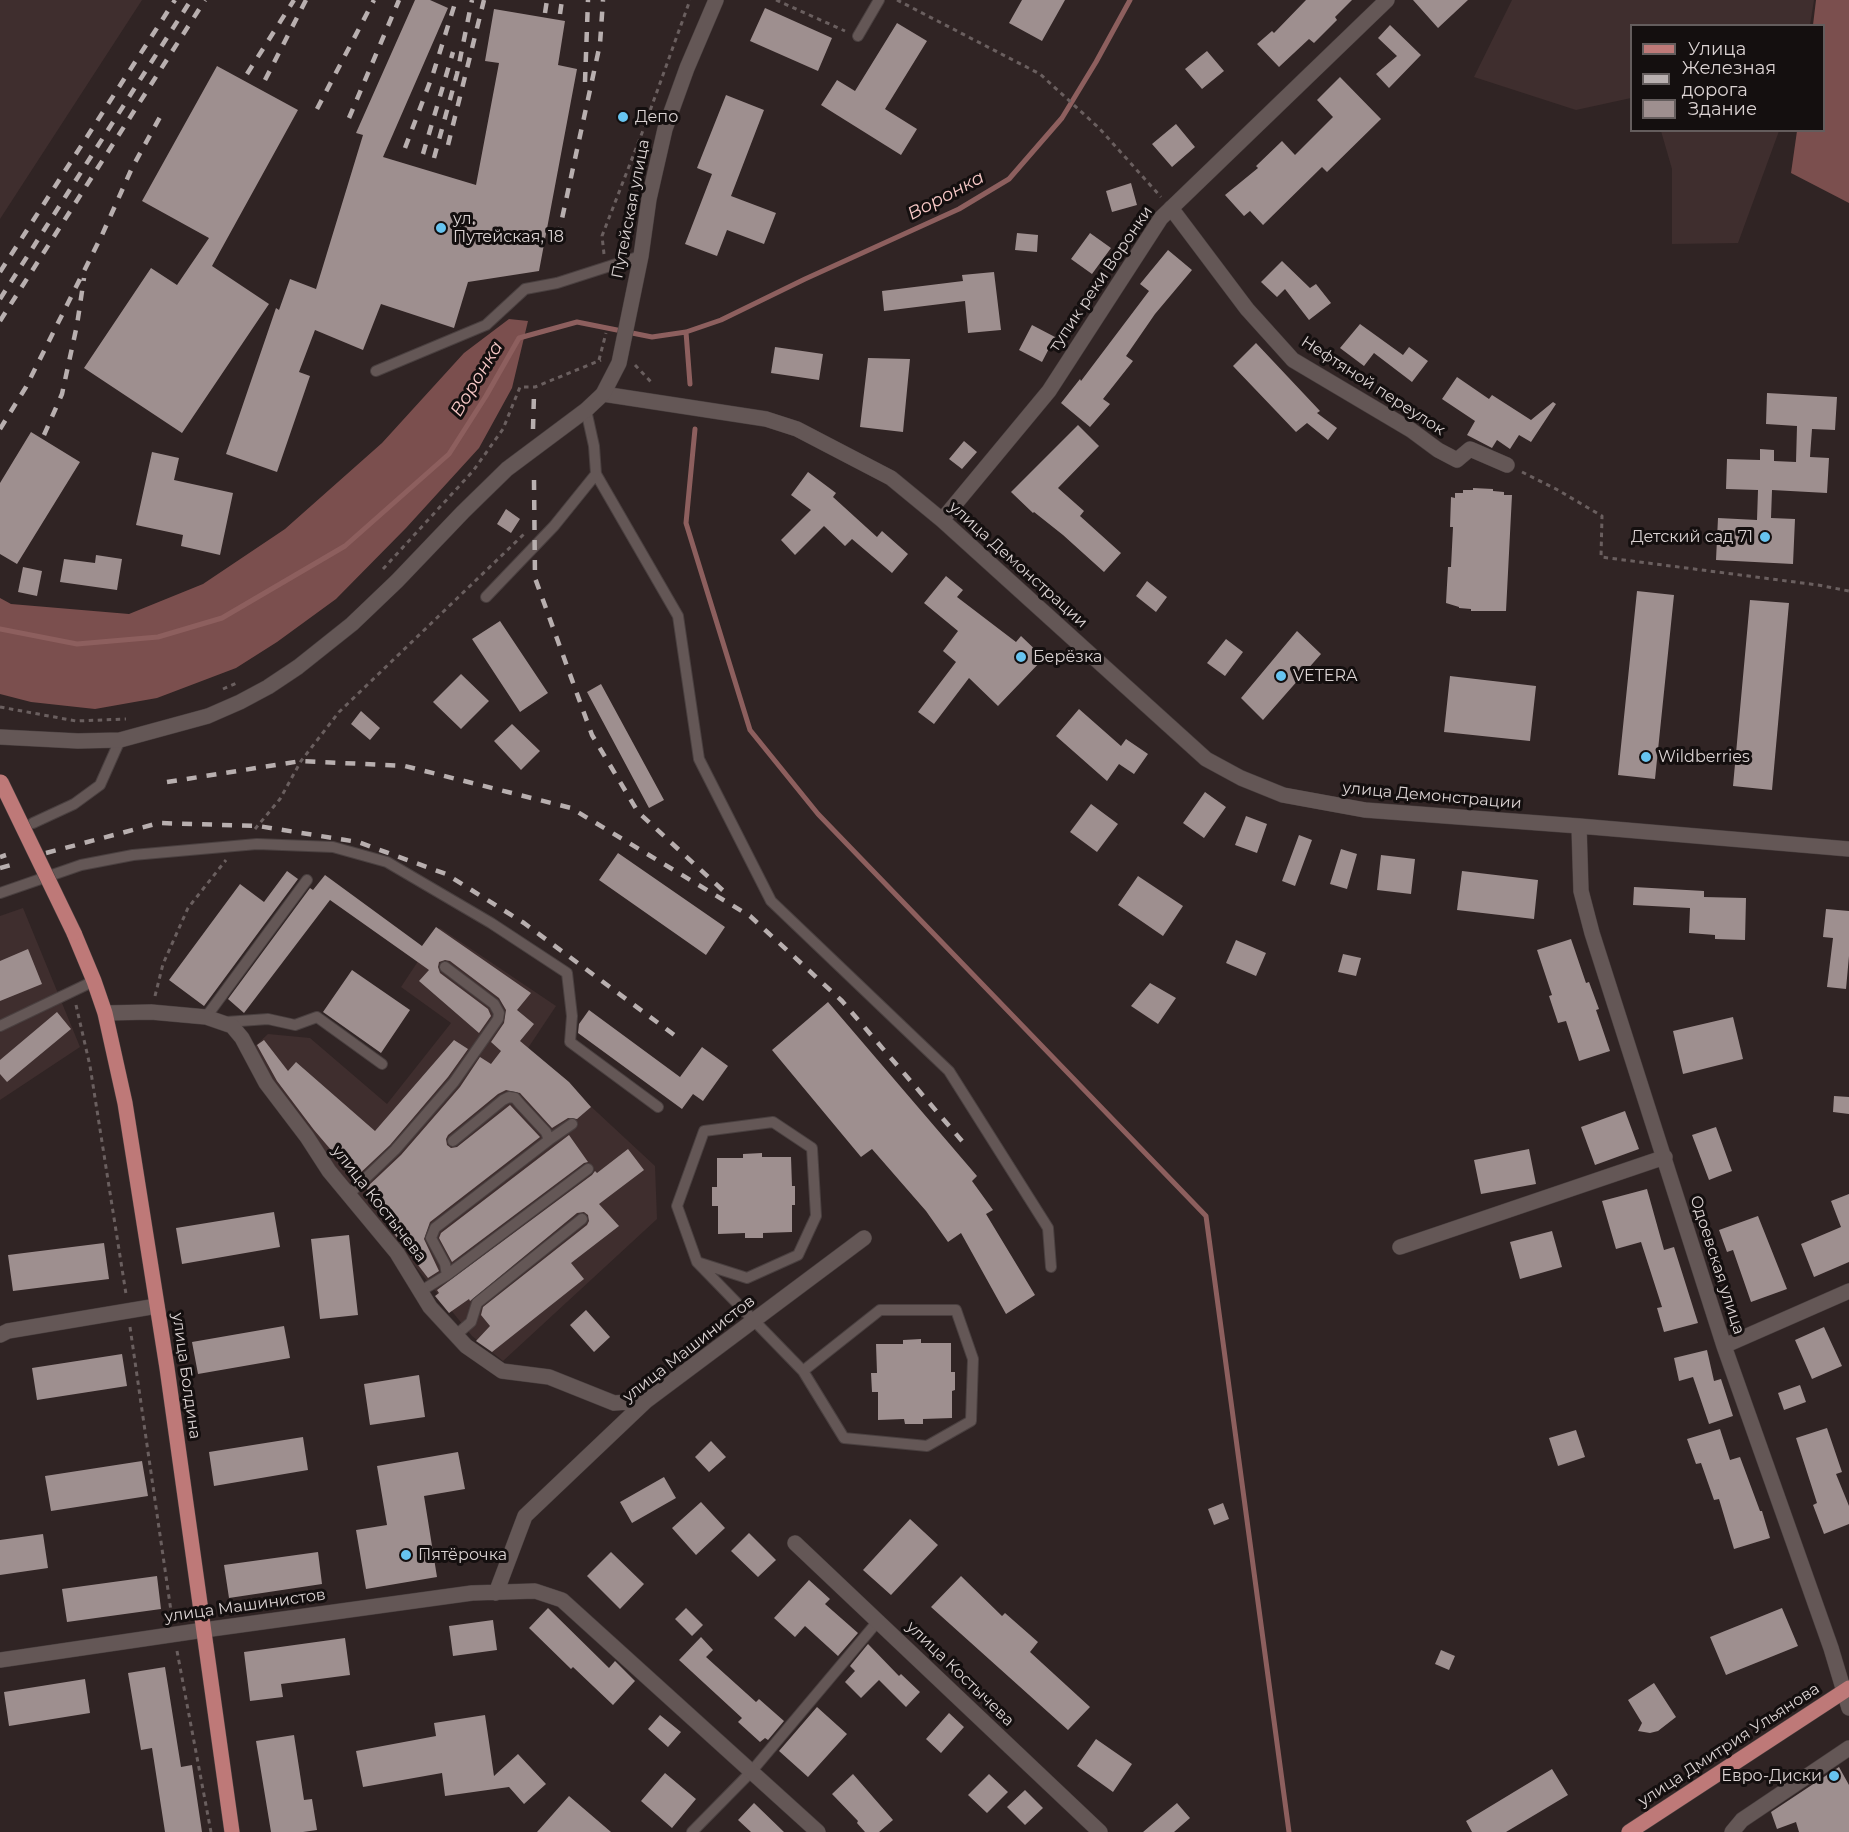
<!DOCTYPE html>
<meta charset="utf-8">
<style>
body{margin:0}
#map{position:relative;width:1849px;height:1832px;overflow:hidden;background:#302424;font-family:Montserrat,sans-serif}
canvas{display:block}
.legend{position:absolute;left:1630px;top:24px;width:195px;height:108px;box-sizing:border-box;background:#140f0f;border:2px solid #645d5d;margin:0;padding:8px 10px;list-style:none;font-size:18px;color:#dbd3d3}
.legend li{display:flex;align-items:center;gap:12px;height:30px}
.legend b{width:30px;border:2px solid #645d5d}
</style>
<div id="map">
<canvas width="1849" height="1832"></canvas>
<ul class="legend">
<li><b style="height:8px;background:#be7978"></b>Улица</li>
<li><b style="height:8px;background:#b8afaf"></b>Железная дорога</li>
<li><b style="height:16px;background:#9e8f8f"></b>Здание</li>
</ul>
</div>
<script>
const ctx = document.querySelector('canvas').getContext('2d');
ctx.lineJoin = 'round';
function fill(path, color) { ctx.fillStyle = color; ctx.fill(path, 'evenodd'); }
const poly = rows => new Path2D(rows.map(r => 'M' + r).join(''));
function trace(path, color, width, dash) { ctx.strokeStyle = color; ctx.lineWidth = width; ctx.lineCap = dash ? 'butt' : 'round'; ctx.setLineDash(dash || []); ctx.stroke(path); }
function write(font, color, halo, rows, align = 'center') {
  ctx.font = font + ' Montserrat,sans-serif'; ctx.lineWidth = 6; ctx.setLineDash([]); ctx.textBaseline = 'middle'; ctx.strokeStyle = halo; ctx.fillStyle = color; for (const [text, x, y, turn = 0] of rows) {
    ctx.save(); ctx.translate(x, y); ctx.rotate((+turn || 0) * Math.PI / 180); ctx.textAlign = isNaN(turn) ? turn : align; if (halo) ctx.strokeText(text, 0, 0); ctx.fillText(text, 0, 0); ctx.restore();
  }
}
fill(poly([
 [0,0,142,0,0,219],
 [1512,0,1814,0,1810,25,1632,26,1631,98,1576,110,1474,77],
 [1661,131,1779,131,1738,243,1672,244,1672,169],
 [23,908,80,1047,0,1100,0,916],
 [440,928,556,1006,528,1048,655,1166,657,1219,503,1361,472,1336,266,1083,253,1048,268,1034,310,1038,387,1104,451,1023,401,987]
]), '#3f2e2e');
fill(poly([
 [1816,0,1849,0,1849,203,1791,173,1797,131,1824,130,1824,26,1813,25],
 [509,319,528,321,512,388,479,448,406,528,336,599,277,642,236,668,157,698,95,709,31,702,0,694,0,598,11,604,129,614,203,584,285,529,382,443,464,353]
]), '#7b4f4e');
trace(poly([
 [686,332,690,384],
 [695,429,686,523,750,730,818,814,1206,1216,1289,1832],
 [0,629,77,644,158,637,222,618,345,546,449,454,486,396,519,338,577,322,652,337,686,332,721,320,805,279,959,209,1009,179,1062,118,1096,62,1130,0]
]), '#8d5f5e', 5);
fill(poly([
 [415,0,430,0,448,8,383,157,476,185,499,63,485,61,494,9,565,21,558,65,577,69,539,271,468,282,454,328,381,304,363,350,315,330,299,372,310,376,277,472,226,454,276,308,279,310,290,279,316,289,363,135,356,133],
 [1022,0,1065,0,1042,41,1009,23],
 [1306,0,1352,0,1335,17,1337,20,1314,43,1309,39,1279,67,1257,44,1272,31,1274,33],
 [1413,0,1468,0,1438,28],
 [765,8,832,38,818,71,750,41],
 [897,23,927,41,885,109,917,129,901,155,821,105,837,80,855,91],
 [1390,25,1421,55,1389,88,1376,74,1397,56,1378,38],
 [1207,51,1224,71,1202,89,1185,69],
 [217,66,298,110,212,266,269,304,182,433,84,368,151,268,177,285,209,238,142,201],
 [1340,77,1381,119,1327,172,1322,167,1263,225,1250,211,1244,216,1225,195,1258,168,1256,166,1282,141,1295,155,1333,117,1317,100],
 [726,95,764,110,731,196,776,213,764,244,727,230,717,256,685,244,712,174,697,168],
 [1176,124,1195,147,1172,167,1152,144],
 [1131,183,1137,205,1112,212,1106,191],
 [1017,233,1038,235,1037,252,1015,250],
 [1090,233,1111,248,1092,274,1071,259],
 [1168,250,1192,270,1155,314,1126,356,1133,361,1103,399,1110,404,1090,427,1061,403,1080,379,1081,381,1149,291,1140,284],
 [1282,261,1310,288,1316,284,1331,303,1309,320,1285,289,1277,297,1261,282],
 [994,272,1001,330,968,333,965,301,884,311,882,291,963,281,962,275],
 [1360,324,1403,355,1409,347,1428,361,1412,382,1374,353,1364,366,1340,348],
 [1032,325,1055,337,1042,362,1019,350],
 [1256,343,1320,411,1317,413,1337,428,1328,440,1307,423,1296,432,1233,366],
 [775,347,823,354,819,380,771,373],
 [868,358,910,359,903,432,860,427],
 [1457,377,1489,399,1492,395,1531,420,1553,402,1556,404,1531,442,1519,435,1510,449,1497,440,1492,448,1467,435,1475,421,1442,399],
 [1767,393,1837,397,1835,430,1812,429,1810,457,1829,458,1827,493,1772,490,1771,518,1795,519,1793,564,1716,560,1718,518,1757,520,1758,490,1726,489,1727,459,1760,460,1760,449,1774,450,1774,461,1796,462,1797,426,1766,424],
 [1078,425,1099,446,1058,488,1084,511,1080,516,1121,553,1104,572,1063,535,1034,512,1033,513,1011,492],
 [31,432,80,462,17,564,0,554,0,483],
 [964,441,977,452,962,469,949,459],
 [152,452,179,458,174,480,233,493,220,555,181,546,183,535,136,525],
 [808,472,836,493,833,497,877,537,882,531,908,554,892,573,852,539,845,546,824,526,795,555,781,540,811,510,791,495],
 [1473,488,1493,489,1493,491,1504,492,1504,495,1512,495,1506,611,1471,611,1471,609,1459,608,1459,607,1446,603,1448,567,1451,567,1453,527,1450,527,1451,497,1455,498,1455,493,1463,493,1463,490,1473,490],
 [506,509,520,519,511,533,497,524],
 [96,555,122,559,117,590,60,582,64,559,95,563],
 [23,567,42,571,37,596,18,592],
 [946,576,963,590,957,597,1016,642,1021,636,1044,658,998,706,969,678,934,724,918,712,956,662,943,651,958,631,924,603],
 [1147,581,1167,597,1156,612,1136,596],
 [1637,591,1674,595,1655,779,1618,775],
 [1750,600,1789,603,1772,790,1733,786],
 [500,621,548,693,520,712,472,639],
 [1297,631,1321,654,1263,720,1241,698],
 [1226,639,1243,652,1225,676,1207,663],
 [461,674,489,701,461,729,433,702],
 [1450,676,1536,686,1530,741,1444,732],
 [601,684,664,800,649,808,587,692],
 [1079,709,1121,746,1126,739,1148,754,1134,774,1119,764,1107,781,1056,736],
 [361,711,380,728,370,740,351,724],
 [512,724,540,751,521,770,494,741],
 [1205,792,1226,807,1204,838,1183,823],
 [1091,804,1118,824,1097,852,1070,832],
 [1246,816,1267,824,1257,853,1235,845],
 [1299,835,1312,840,1295,886,1282,881],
 [1341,849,1357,854,1347,889,1330,884],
 [618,853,725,927,706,955,599,880],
 [1381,855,1415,859,1411,894,1377,890],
 [287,871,298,879,204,1006,169,980,240,884,264,902],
 [1462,871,1538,880,1534,919,1457,910],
 [325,875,422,946,436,927,531,993,517,1010,534,1024,520,1041,569,1082,591,1107,577,1119,568,1118,552,1128,520,1093,506,1090,498,1094,448,1135,446,1139,447,1145,451,1148,457,1147,510,1105,540,1137,430,1222,424,1239,439,1271,428,1278,376,1210,382,1206,366,1188,401,1155,460,1087,480,1057,491,1064,501,1051,491,1042,504,1023,506,1010,499,998,450,961,445,960,439,962,438,967,440,973,488,1009,491,1016,479,1033,419,981,429,970,330,900,244,1013,228,999,310,888,313,890],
 [1138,876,1183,906,1163,936,1118,905],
 [1634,887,1704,891,1704,897,1746,898,1745,940,1715,939,1715,935,1689,933,1690,908,1633,905],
 [1826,909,1849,911,1849,956,1846,989,1827,987,1833,938,1823,937],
 [1571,939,1586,983,1589,982,1599,1009,1596,1010,1610,1051,1579,1061,1566,1021,1558,1023,1549,996,1552,995,1537,950],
 [1236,940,1266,953,1256,976,1226,963],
 [28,949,42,984,0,1001,0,961],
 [1343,954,1361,958,1356,976,1338,972],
 [352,970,410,1010,381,1053,323,1012],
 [1150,983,1176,998,1158,1024,1131,1006],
 [828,1002,977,1176,972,1181,993,1210,986,1214,1035,1295,1006,1314,961,1233,948,1242,926,1211,872,1149,861,1157,772,1050],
 [589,1010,680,1077,702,1047,728,1066,703,1101,693,1094,682,1109,578,1033,579,1024],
 [57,1012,71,1029,7,1082,0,1074,0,1060],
 [1733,1017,1743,1059,1683,1074,1673,1031],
 [264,1040,288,1071,296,1062,375,1131,454,1040,468,1049,448,1077,390,1145,355,1178,314,1130,277,1081,257,1045],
 [1834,1096,1849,1097,1849,1114,1833,1112],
 [1625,1111,1639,1149,1595,1165,1581,1127],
 [1716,1127,1732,1171,1709,1180,1692,1135],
 [569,1135,588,1162,584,1163,452,1262,439,1238,441,1233],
 [628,1149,644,1170,599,1204,619,1226,571,1263,584,1279,492,1352,476,1341,490,1326,481,1315,483,1307,587,1225,589,1221,588,1215,584,1212,577,1213,470,1301,469,1299,449,1313,435,1296,439,1293,437,1290,592,1175,595,1171,597,1173],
 [1529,1149,1536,1184,1481,1194,1474,1160],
 [762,1153,762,1157,791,1157,792,1186,795,1186,795,1205,792,1205,792,1232,763,1233,763,1238,745,1238,745,1233,718,1234,718,1206,712,1206,712,1187,717,1187,717,1158,743,1158,743,1154],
 [1647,1189,1664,1250,1674,1247,1698,1323,1664,1332,1657,1308,1662,1307,1641,1242,1616,1249,1602,1201],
 [1849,1194,1849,1262,1814,1277,1801,1244,1841,1227,1831,1201],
 [274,1212,280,1247,182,1264,176,1228],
 [1758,1216,1787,1289,1751,1302,1733,1250,1727,1252,1719,1230],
 [1552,1231,1562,1267,1520,1279,1510,1242],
 [349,1235,358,1315,320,1319,311,1239],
 [104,1243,109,1279,13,1291,8,1255],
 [586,1310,610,1337,594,1352,570,1325],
 [284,1326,290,1358,198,1374,192,1342],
 [1824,1327,1842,1366,1812,1379,1795,1340],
 [921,1339,921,1343,951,1343,951,1372,955,1372,955,1390,952,1391,952,1418,923,1419,923,1424,905,1424,904,1419,878,1420,878,1392,872,1392,871,1373,877,1373,876,1344,903,1344,903,1340],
 [1707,1350,1714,1381,1721,1379,1733,1416,1709,1424,1693,1377,1679,1381,1674,1358],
 [122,1354,127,1386,37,1400,32,1368],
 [419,1375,425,1417,370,1425,364,1384],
 [1800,1385,1806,1402,1784,1410,1778,1393],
 [1827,1428,1842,1472,1836,1474,1849,1506,1849,1524,1824,1534,1813,1505,1817,1503,1796,1438],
 [1720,1429,1730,1460,1740,1457,1760,1511,1762,1511,1770,1538,1734,1549,1719,1499,1714,1500,1701,1463,1696,1464,1687,1439],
 [1576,1430,1585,1457,1558,1466,1549,1438],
 [303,1437,308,1470,214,1486,209,1452],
 [711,1441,726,1457,709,1472,695,1457],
 [458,1452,465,1489,424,1496,437,1577,366,1589,356,1530,387,1525,377,1466],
 [142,1461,148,1496,51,1511,45,1476],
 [664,1477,676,1498,632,1523,620,1502],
 [701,1502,725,1528,696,1555,672,1528],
 [1223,1503,1229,1519,1214,1525,1208,1509],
 [910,1519,938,1545,891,1595,863,1570],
 [749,1533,776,1560,758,1577,731,1551],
 [43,1534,48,1568,0,1575,0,1540],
 [318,1552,322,1584,229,1598,224,1565],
 [611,1552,644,1584,620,1609,587,1576],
 [157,1576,161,1609,67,1622,62,1589],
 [961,1576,1002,1616,1005,1613,1038,1642,1030,1652,1090,1707,1068,1730,931,1607],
 [809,1580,830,1599,825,1604,858,1633,838,1656,805,1626,795,1637,774,1618],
 [548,1608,609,1668,615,1661,635,1681,613,1705,573,1667,571,1669,529,1628],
 [686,1608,703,1625,692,1636,675,1619],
 [1782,1608,1798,1646,1726,1675,1710,1637],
 [493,1620,497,1650,453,1656,449,1626],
 [701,1637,713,1650,706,1657,756,1702,759,1699,784,1721,768,1740,765,1738,760,1742,738,1722,742,1718,679,1660],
 [345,1638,350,1675,281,1684,283,1697,250,1701,244,1652],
 [868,1644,899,1676,901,1674,920,1692,906,1707,879,1680,861,1698,845,1682,855,1671,850,1666],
 [1441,1650,1455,1656,1449,1670,1435,1664],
 [165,1667,181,1767,192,1765,202,1832,165,1832,152,1748,141,1750,128,1673],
 [85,1679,90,1713,9,1726,4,1692],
 [1654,1683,1676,1717,1658,1731,1650,1733,1638,1731,1642,1723,1628,1700],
 [817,1707,847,1734,808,1777,779,1751],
 [949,1713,964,1727,941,1753,926,1739],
 [485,1715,494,1776,518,1754,546,1784,524,1804,509,1787,445,1796,442,1773,363,1787,356,1751,436,1736,434,1723],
 [660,1715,681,1732,668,1747,648,1729],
 [294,1735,304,1800,312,1799,317,1830,303,1832,271,1832,256,1741],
 [1096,1739,1132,1764,1113,1792,1077,1766],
 [1839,1767,1849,1785,1849,1832,1799,1832,1796,1822,1777,1829,1771,1812],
 [1552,1769,1568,1795,1506,1832,1472,1832,1466,1821],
 [665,1773,696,1799,672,1828,641,1801],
 [853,1774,893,1820,879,1832,865,1832,857,1823,858,1821,832,1794],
 [989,1774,1008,1792,987,1813,968,1795],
 [1025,1790,1043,1808,1025,1825,1007,1807],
 [569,1796,611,1832,537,1832],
 [754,1803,784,1832,751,1832,738,1820],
 [1177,1803,1190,1818,1174,1832,1143,1832]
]), '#9e8f8f');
const service = poly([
 [858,36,879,0],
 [376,371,486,325,525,289,557,283,641,256],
 [586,410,594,446,596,474,678,616,699,759,771,901,949,1071,1048,1228,1051,1267],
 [486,597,554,526,596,474],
 [33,823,74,804,100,785,120,740],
 [0,893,81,865,133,855,257,844,333,847,387,862,491,923,567,973,572,1016,570,1042,658,1107],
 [206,1017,307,880],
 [226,1022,268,1019,295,1025,317,1017,382,1064],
 [0,1026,94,981],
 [549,1140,572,1124],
 [348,1195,395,1150,454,1082,498,1019,499,1013,494,1004,445,967],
 [697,1262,747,1278,798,1255,816,1216,812,1148,773,1122,704,1131,677,1206,697,1262,803,1371,844,1438,927,1446,971,1421,973,1359,956,1310,880,1310,803,1371],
 [447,1275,588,1169],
 [421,1291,447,1275,445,1264,431,1238,435,1228,549,1140,546,1132,520,1104,515,1098,509,1097,503,1100,453,1141],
 [456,1335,471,1322,477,1303,582,1219],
 [692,1832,751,1772,878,1621]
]);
const minor = poly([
 [1171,208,1247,309,1293,360,1411,430,1438,450,1457,460,1470,449,1507,465],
 [603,394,766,419,797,429,891,478,942,520,1206,759,1241,778,1283,795,1365,810,1579,826,1849,849],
 [942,520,1049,391,1161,218,1387,0],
 [1579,826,1581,891,1592,933,1724,1346,1831,1648,1849,1708],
 [105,1013,151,1012,206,1017,232,1026,242,1038,266,1083,307,1137,329,1171,397,1253,430,1307,466,1346,502,1371,549,1377,614,1403,646,1401],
 [1400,1247,1665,1157],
 [0,1335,8,1331,157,1306],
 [1724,1346,1849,1291],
 [795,1543,1100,1832],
 [496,1593,525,1516,646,1401,864,1238],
 [0,1660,204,1630,472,1593,535,1591,562,1600,818,1832],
 [1732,1832,1742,1820,1849,1748]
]);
const tertiary = poly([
 [0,737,78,741,120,740,208,716,240,702,268,687,298,667,352,624,397,581,463,512,507,469,586,410,603,394,619,363,641,256,649,199,665,129,687,68,716,0]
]);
const primary = poly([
 [74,933,94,981,105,1013,125,1103,167,1368,232,1832],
 [1629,1832,1849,1688]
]);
trace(service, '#4a4040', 12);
trace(minor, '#4a4040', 16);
trace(tertiary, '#4a4040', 16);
trace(primary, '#4a4040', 16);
trace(poly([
 [776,0,845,31],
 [897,0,1040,74,1099,128,1161,197],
 [604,254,602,236,642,133,690,0],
 [599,360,606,333],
 [635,365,652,383],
 [1522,472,1556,489,1602,516,1601,557,1818,585,1849,591],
 [383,569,473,471,503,429,520,387,535,387,601,360],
 [223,689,239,682],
 [0,707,76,721,126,719],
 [255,829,280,799,301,761,339,712,524,534],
 [155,996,163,964,188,908,226,860],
 [76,1005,90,1066,126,1294],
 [130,1327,172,1618],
 [177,1651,211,1832]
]), '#6a5f5f', 3, [4.5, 4.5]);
trace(service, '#645756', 10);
trace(minor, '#645756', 15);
trace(tertiary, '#645756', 15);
trace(primary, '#be7978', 15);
trace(poly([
 [545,13,547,0],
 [560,14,562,0],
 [247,74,294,0],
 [265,80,306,0],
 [585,82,588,0],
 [317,109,374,0],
 [349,118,399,0],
 [448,145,484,0],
 [405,148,433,74,456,0],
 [423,154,453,52],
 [434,158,457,74,472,0],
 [558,237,600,44,603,0],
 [0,272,175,0],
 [0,299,191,0],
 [0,321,205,0],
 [0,429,26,387,102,235,132,168,160,117],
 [533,429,534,394],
 [44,435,62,394,77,325,84,278],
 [534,480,535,578,592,735,638,812,730,897],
 [167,782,301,761,405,766,571,808,750,916,842,1001,962,1141],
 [46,853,159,823,258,826,358,842,446,874,524,923,681,1040],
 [0,857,6,855],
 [0,868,11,865]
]), '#b8afaf', 4.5, [10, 10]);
const primaryBridge = poly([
 [1,782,74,933]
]);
trace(primaryBridge, '#4a4040', 16, []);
trace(primaryBridge, '#be7978', 15);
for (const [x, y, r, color] of [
 [623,117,6,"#67c4f0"],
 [441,228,6,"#67c4f0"],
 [1765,537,6,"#67c4f0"],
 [1021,657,6,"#67c4f0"],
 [1281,676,6,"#67c4f0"],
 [1646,757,6,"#67c4f0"],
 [406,1555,6,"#67c4f0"],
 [1834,1776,6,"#67c4f0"]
]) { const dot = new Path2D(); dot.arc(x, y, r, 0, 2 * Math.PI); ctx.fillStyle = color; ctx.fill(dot); trace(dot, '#140f0f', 2); }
write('16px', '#dbd3d3', '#140f0f', [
 ["Депо",635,117],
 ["ул.",453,219],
 ["Путейская, 18",453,237],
 ["Детский сад 71",1753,537,"right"],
 ["Берёзка",1033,657],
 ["VETERA",1293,676],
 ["Wildberries",1658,757],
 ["Пятёрочка",418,1555],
 ["Евро-Диски",1822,1776,"right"]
], 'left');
write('16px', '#dbd3d3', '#140f0f', [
 ["Путейская улица",631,209,-79],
 ["тупик реки Воронки",1101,279,-56],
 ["Нефтяной переулок",1373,386,33],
 ["улица Демонстрации",1018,565,42],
 ["улица Демонстрации",1432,796,5],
 ["улица Костычева",379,1204,52],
 ["Одоевская улица",1717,1265,72],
 ["улица Машинистов",689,1349,-38],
 ["улица Болдина",186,1376,82],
 ["улица Машинистов",245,1606,-8],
 ["улица Костычева",960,1674,44],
 ["улица Дмитрия Ульянова",1729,1745,-33]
]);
write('italic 18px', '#f8c9c7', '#140f0f', [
 ["Воронка",946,196,-28],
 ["Воронка",477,379,-59]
]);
</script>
